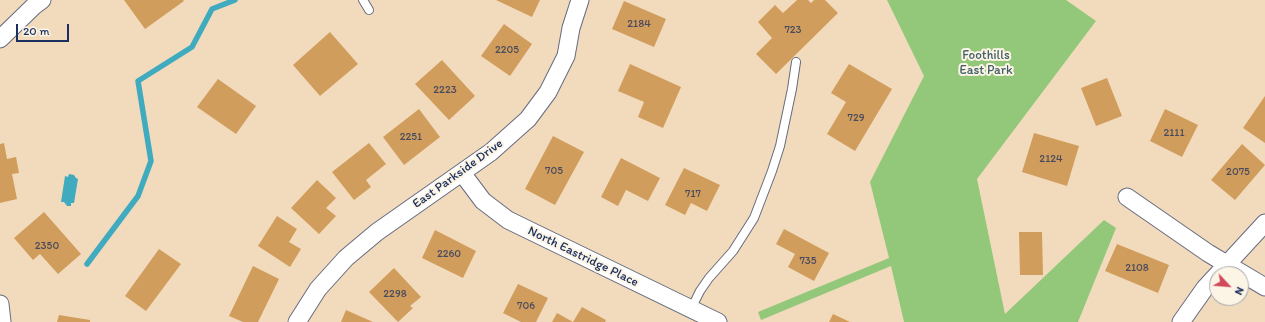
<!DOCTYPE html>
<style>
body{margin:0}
#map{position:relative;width:1265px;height:322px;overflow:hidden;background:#f2dbbc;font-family:Itim,sans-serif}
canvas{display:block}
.north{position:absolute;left:1209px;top:266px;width:40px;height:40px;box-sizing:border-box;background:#fcf5e5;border:1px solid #a2a6af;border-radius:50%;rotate:116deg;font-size:11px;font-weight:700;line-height:16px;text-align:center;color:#1b2f5e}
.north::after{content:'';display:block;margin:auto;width:14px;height:18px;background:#d1495b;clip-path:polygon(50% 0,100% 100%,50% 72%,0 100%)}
.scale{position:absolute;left:16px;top:24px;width:53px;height:18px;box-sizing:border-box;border:2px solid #1b2f5e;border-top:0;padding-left:5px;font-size:12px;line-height:14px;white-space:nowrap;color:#1b2f5e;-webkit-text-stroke:3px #fcf5e5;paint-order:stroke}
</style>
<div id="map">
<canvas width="1265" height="322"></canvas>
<div class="north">N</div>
<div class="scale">20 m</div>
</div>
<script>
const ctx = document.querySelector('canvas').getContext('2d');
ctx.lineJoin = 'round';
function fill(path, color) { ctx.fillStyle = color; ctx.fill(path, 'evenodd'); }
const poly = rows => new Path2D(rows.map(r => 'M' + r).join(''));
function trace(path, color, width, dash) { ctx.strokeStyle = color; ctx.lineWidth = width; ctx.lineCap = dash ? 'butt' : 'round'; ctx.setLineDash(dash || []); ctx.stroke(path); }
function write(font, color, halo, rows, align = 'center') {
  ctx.font = font + ' Itim,sans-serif'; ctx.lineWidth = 4; ctx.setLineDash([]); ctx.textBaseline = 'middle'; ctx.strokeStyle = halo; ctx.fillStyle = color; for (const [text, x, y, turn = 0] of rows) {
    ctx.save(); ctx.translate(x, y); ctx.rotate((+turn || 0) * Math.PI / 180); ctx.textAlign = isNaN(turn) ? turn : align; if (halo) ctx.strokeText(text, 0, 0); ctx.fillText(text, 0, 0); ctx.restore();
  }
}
fill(poly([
 [887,0,1066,0,1096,21,977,179,1005,314,1104,220,1116,228,1078,322,904,322,891,266,761,320,758,312,889,258,870,182,924,76]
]), '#93c87a');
fill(poly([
 [69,174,74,175,76,178,78,179,74,203,71,203,71,206,67,206,64,202,61,202,65,176,68,177]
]), '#40abbf');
trace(poly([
 [87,264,138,196,151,161,138,81,192,47,212,9,235,0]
]), '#40abbf', 5.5);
fill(poly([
 [124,0,183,0,184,1,145,29],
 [496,0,540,0,532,17],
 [797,0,808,0,811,3,814,0,825,0,838,13,776,74,756,54,772,38,758,22,775,5,783,13],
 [624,1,666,19,654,47,612,29],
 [504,24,532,44,510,76,481,56],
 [330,32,358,64,320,96,293,65],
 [442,60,475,96,449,120,415,84],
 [630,64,681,87,663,128,638,117,644,102,618,91],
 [849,64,892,89,855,151,827,134,846,102,831,93],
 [1107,78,1122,116,1096,126,1081,88],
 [218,79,256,106,236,134,197,107],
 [1265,96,1265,143,1243,128],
 [419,109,440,137,404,165,383,137],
 [1165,109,1198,125,1182,157,1150,141],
 [1034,133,1079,146,1067,186,1022,172],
 [553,136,584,152,555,205,525,189],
 [4,143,7,159,16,157,19,173,12,174,17,199,0,203,0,144],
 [369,143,386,164,366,180,371,187,354,200,332,172],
 [1242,144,1265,165,1235,200,1211,180],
 [621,158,660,178,648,201,626,190,618,206,601,197],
 [684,168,720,185,707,211,691,203,685,215,665,205],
 [317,180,336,198,326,208,336,216,319,234,291,208],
 [44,212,81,254,58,274,40,254,33,260,14,238],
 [277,216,297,229,289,242,301,249,290,267,258,246],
 [784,229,829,253,814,281,788,267,795,254,776,244],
 [435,230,476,251,463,278,422,258],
 [1019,232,1042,232,1043,275,1020,275],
 [1117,244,1169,265,1158,293,1105,271],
 [159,249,181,264,146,311,125,296],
 [253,266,279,279,258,322,243,322,229,316],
 [394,268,421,297,410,306,413,308,398,322,369,292],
 [518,284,548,298,536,322,521,322,503,313],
 [582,307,606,320,605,322,552,322,557,313,573,322],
 [346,310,373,322,341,322],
 [833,314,850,322,829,322],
 [59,315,90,320,90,322,57,322]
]), '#d19d5c');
const service = poly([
 [363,0,369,10],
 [691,309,700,291,709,278,733,251,754,218,772,171,780,146,792,89,796,62]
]);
const minor = poly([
 [0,39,34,6,42,0],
 [462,173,483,201,508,220,718,322],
 [1127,197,1208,253,1265,287],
 [1218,274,1265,223],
 [0,304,2,322],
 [297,322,318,289,346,258,377,232,491,152,528,119,548,92,566,56,571,28,580,0],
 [1181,322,1205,288,1217,275]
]);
trace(service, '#666b7f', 10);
trace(minor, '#666b7f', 19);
trace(service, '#fff', 8);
trace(minor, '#fff', 17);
write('11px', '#484a5e', null, [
 ["2184",639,24],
 ["723",793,30],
 ["2205",507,50],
 ["2223",445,90],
 ["729",856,118],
 ["2111",1174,133],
 ["2251",411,137],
 ["2124",1051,159],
 ["705",554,171],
 ["2075",1238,172],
 ["717",693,194],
 ["2350",47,246],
 ["2260",449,254],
 ["735",808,261],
 ["2108",1137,268],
 ["2298",395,294],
 ["706",526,306]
]);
write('13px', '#3f5d66', '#fcf5e5', [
 ["Foothills",986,56],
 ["East Park",986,71]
]);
write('13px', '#1b2f5e', '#fcf5e5', [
 ["East Parkside Drive",458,174,-36],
 ["North Eastridge Place",583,257,26]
]);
</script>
